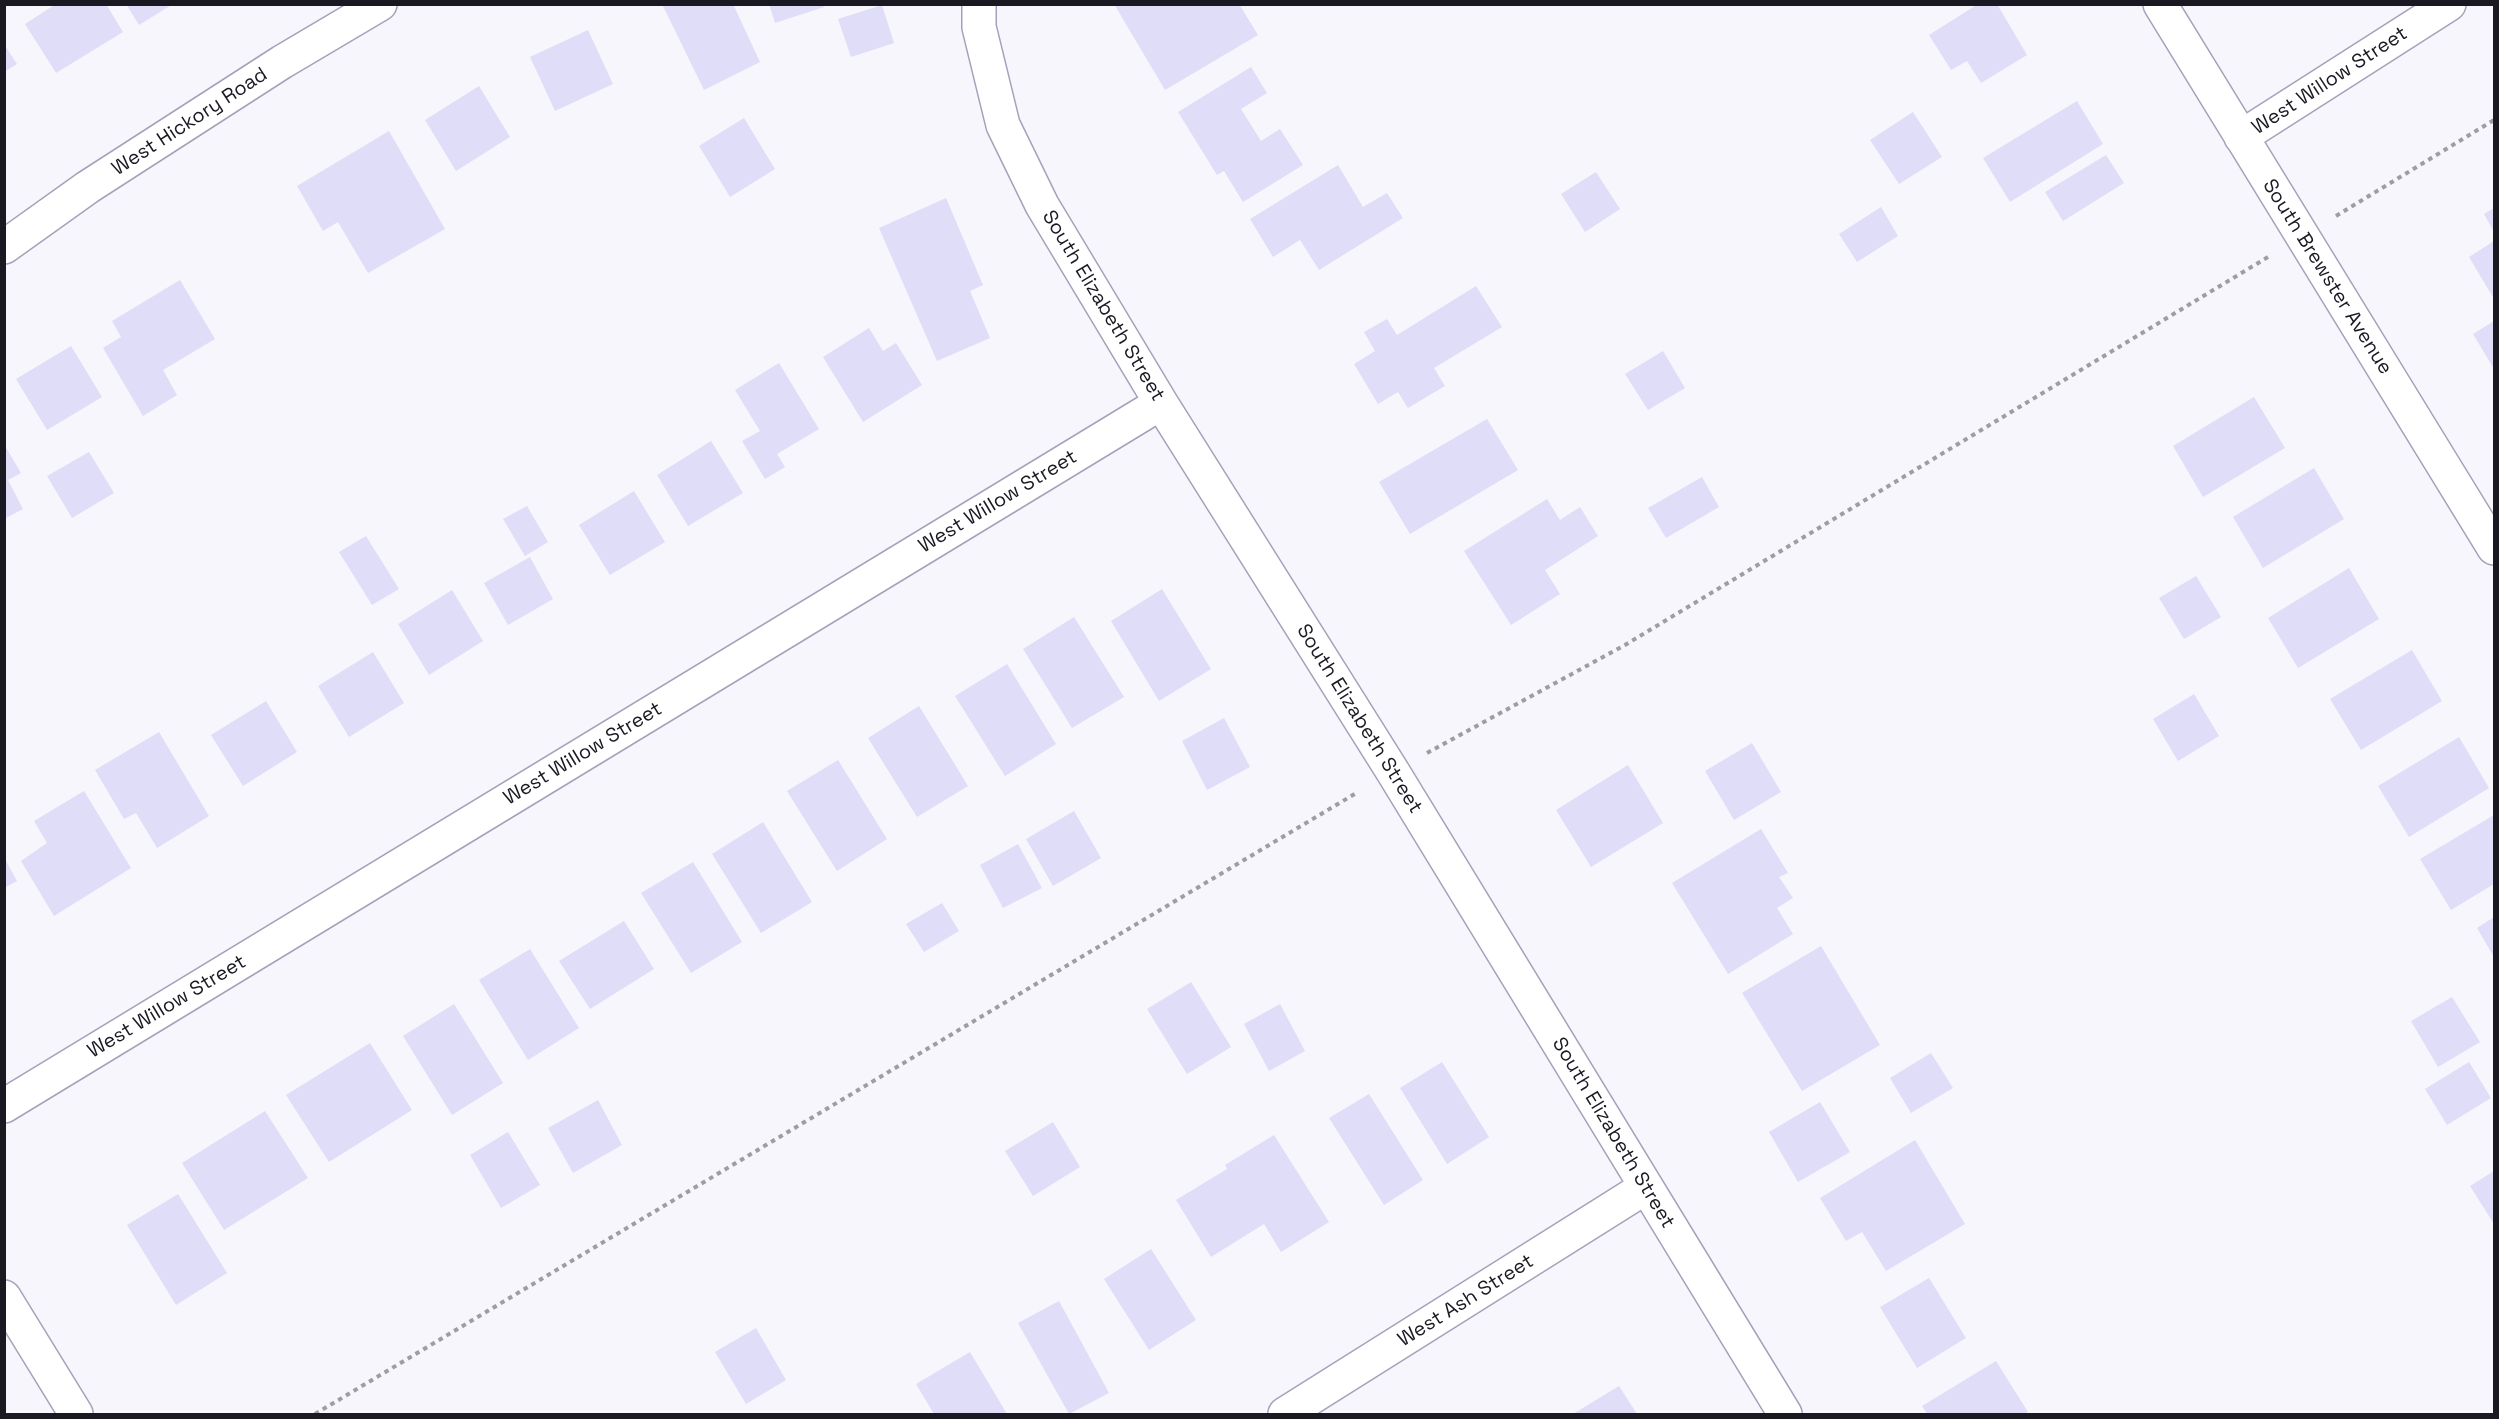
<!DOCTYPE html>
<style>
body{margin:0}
#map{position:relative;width:2499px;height:1419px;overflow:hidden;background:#f7f6fc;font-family:"Space Grotesk",sans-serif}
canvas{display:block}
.frame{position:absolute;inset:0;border:6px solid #1a1922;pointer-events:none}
</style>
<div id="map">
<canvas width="2499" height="1419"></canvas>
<div class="frame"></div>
</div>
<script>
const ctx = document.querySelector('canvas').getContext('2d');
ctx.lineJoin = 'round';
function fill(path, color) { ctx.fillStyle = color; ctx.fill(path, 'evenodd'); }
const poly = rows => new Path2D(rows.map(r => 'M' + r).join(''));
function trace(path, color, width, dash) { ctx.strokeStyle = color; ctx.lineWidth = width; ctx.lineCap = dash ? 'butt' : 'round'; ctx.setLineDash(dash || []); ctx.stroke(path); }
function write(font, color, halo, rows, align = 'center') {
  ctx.font = font + ' "Space Grotesk",sans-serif'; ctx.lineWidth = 4.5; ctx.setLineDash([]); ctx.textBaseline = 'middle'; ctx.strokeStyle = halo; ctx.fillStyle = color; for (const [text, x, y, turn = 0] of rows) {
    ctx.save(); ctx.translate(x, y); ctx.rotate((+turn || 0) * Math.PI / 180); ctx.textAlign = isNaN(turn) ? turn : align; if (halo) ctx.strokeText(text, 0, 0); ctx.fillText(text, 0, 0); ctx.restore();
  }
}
fill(poly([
 [56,4,106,4,123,32,56,73,25,24],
 [126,4,173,4,139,25],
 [662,4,733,4,760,62,704,90],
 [769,4,823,4,824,7,775,23],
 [1114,4,1239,4,1258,35,1165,90],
 [1978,4,1997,4,2027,55,1981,83,1967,61,1951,70,1929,35],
 [882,5,894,43,851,57,838,19],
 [588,30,613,84,555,111,530,57],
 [4,44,17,64,4,72],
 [1251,67,1267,93,1241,109,1261,141,1280,129,1303,165,1243,202,1224,171,1217,175,1178,112],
 [479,86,510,137,456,171,425,120],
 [2077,101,2103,144,2010,202,1983,158],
 [1913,112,1942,157,1899,184,1870,140],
 [744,118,775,169,730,197,699,146],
 [389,131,445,229,368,273,338,222,323,231,297,186],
 [2106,155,2124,183,2063,221,2045,192],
 [1338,165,1363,207,1387,193,1403,218,1319,270,1300,240,1273,257,1250,219],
 [1596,172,1620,209,1585,232,1561,194],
 [946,198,983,285,970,291,990,338,937,361,879,228],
 [1881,207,1898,236,1857,262,1839,234],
 [2494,208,2494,232,2484,214],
 [2494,241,2494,299,2469,257],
 [180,280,215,339,163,370,177,395,143,416,103,348,121,337,112,321],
 [1476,286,1502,327,1434,368,1445,386,1408,408,1398,392,1378,404,1354,364,1375,351,1364,332,1387,319,1397,335],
 [2494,321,2494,369,2473,334],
 [869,328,883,351,896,343,922,385,863,422,823,357],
 [71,346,102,397,47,430,16,379],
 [1663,351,1685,388,1648,410,1625,374],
 [779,363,819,429,777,454,785,467,765,479,742,441,760,431,735,390],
 [2254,397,2285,448,2203,497,2173,446],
 [1487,419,1518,470,1410,534,1379,482],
 [711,441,743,493,688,526,657,475],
 [4,444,21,473,8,480,23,509,4,519],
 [89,452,114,493,72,518,47,476],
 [2314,468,2344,519,2263,568,2233,517],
 [1702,477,1719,507,1666,538,1648,508],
 [634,491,665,542,610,575,579,525],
 [1547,499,1560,520,1580,507,1598,536,1545,570,1560,594,1511,625,1464,551],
 [527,506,548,542,525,556,503,519],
 [366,536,399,589,372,605,339,552],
 [530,557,553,599,508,625,484,583],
 [2349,568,2379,619,2298,668,2268,618],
 [2196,576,2221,617,2184,639,2159,598],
 [1162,589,1211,669,1159,701,1111,621],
 [452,590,483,641,429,675,398,624],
 [1074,617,1124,697,1072,728,1023,649],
 [2412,650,2442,701,2361,750,2330,699],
 [373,652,404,703,349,737,318,686],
 [1007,664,1056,744,1005,776,955,696],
 [2194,694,2219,736,2178,761,2153,719],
 [266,701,297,752,243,786,211,735],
 [919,706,968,786,917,817,868,738],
 [1224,718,1250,767,1207,790,1182,741],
 [159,732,209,816,157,848,136,813,124,819,95,770],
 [2459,737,2489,788,2409,837,2378,786],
 [1752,743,1781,792,1734,820,1705,771],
 [838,760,887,839,837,871,787,791],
 [1628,765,1663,823,1591,867,1556,810],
 [84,791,131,868,54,916,21,861,47,843,34,821],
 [1074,811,1101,858,1053,886,1026,839],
 [2494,815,2494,884,2451,910,2420,859],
 [763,822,812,902,761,933,712,854],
 [1761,829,1788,873,1779,877,1793,898,1777,908,1793,934,1728,974,1672,883],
 [1018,844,1042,888,1003,908,980,865],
 [4,857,17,881,4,888],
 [693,862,742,942,691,973,641,893],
 [942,903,959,931,924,952,906,924],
 [2494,917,2494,957,2477,928],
 [624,921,654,969,590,1009,559,961],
 [1821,946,1880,1045,1802,1091,1742,993],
 [530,949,579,1028,528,1060,479,980],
 [1191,982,1231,1047,1187,1074,1147,1009],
 [2452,997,2480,1042,2438,1067,2411,1021],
 [454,1004,503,1083,452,1115,403,1036],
 [1280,1004,1305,1051,1269,1071,1244,1024],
 [370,1043,412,1110,329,1162,286,1095],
 [1931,1053,1953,1088,1911,1113,1890,1078],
 [1442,1062,1489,1137,1447,1164,1400,1088],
 [2469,1062,2491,1098,2447,1125,2425,1089],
 [1369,1094,1423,1180,1384,1205,1329,1118],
 [598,1100,622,1145,573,1173,548,1128],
 [1820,1102,1850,1152,1798,1182,1769,1132],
 [265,1111,308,1178,224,1230,182,1163],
 [1053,1122,1080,1167,1033,1196,1005,1151],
 [508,1132,540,1185,501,1208,470,1155],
 [1274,1135,1329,1222,1281,1252,1264,1224,1211,1257,1176,1200,1227,1169,1225,1165],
 [1915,1140,1965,1224,1886,1271,1862,1232,1846,1241,1820,1198],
 [2494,1171,2494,1224,2470,1186],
 [178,1194,227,1273,176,1305,127,1225],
 [1151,1249,1196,1320,1149,1350,1104,1279],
 [1929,1278,1966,1338,1917,1368,1880,1307],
 [1059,1301,1109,1393,1069,1414,1018,1323],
 [756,1328,786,1380,746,1404,715,1352],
 [970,1352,1007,1414,934,1414,916,1384],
 [1996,1361,2028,1412,2024,1414,1927,1414,1922,1406],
 [1619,1386,1637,1414,1573,1414]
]), '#dfddf7');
const street = poly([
 [979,4,979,27,1003,125,1042,205,1161,403,1393,772,1785,1414],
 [2160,4,2494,548],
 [2241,137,2449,4],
 [4,247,88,187,282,62,380,4],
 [4,1106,1161,403],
 [4,1297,76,1414],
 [1285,1414,1646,1187]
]);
trace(street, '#a4a2ba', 36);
trace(poly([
 [2336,216,2494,120],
 [1427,753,1625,645,2268,257],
 [315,1414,1358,792]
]), '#9e9da4', 4, [4.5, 4.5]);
trace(street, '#fff', 33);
write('20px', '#1a1922', '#fff', [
 ["West Willow Street",2330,81,-33],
 ["West Hickory Road",190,122,-33],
 ["South Brewster Avenue",2327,277,58],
 ["South Elizabeth Street",1103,306,59],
 ["West Willow Street",998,502,-31],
 ["South Elizabeth Street",1359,719,58],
 ["West Willow Street",583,754,-31],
 ["West Willow Street",167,1007,-31],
 ["South Elizabeth Street",1613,1133,59],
 ["West Ash Street",1466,1301,-32]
]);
</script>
